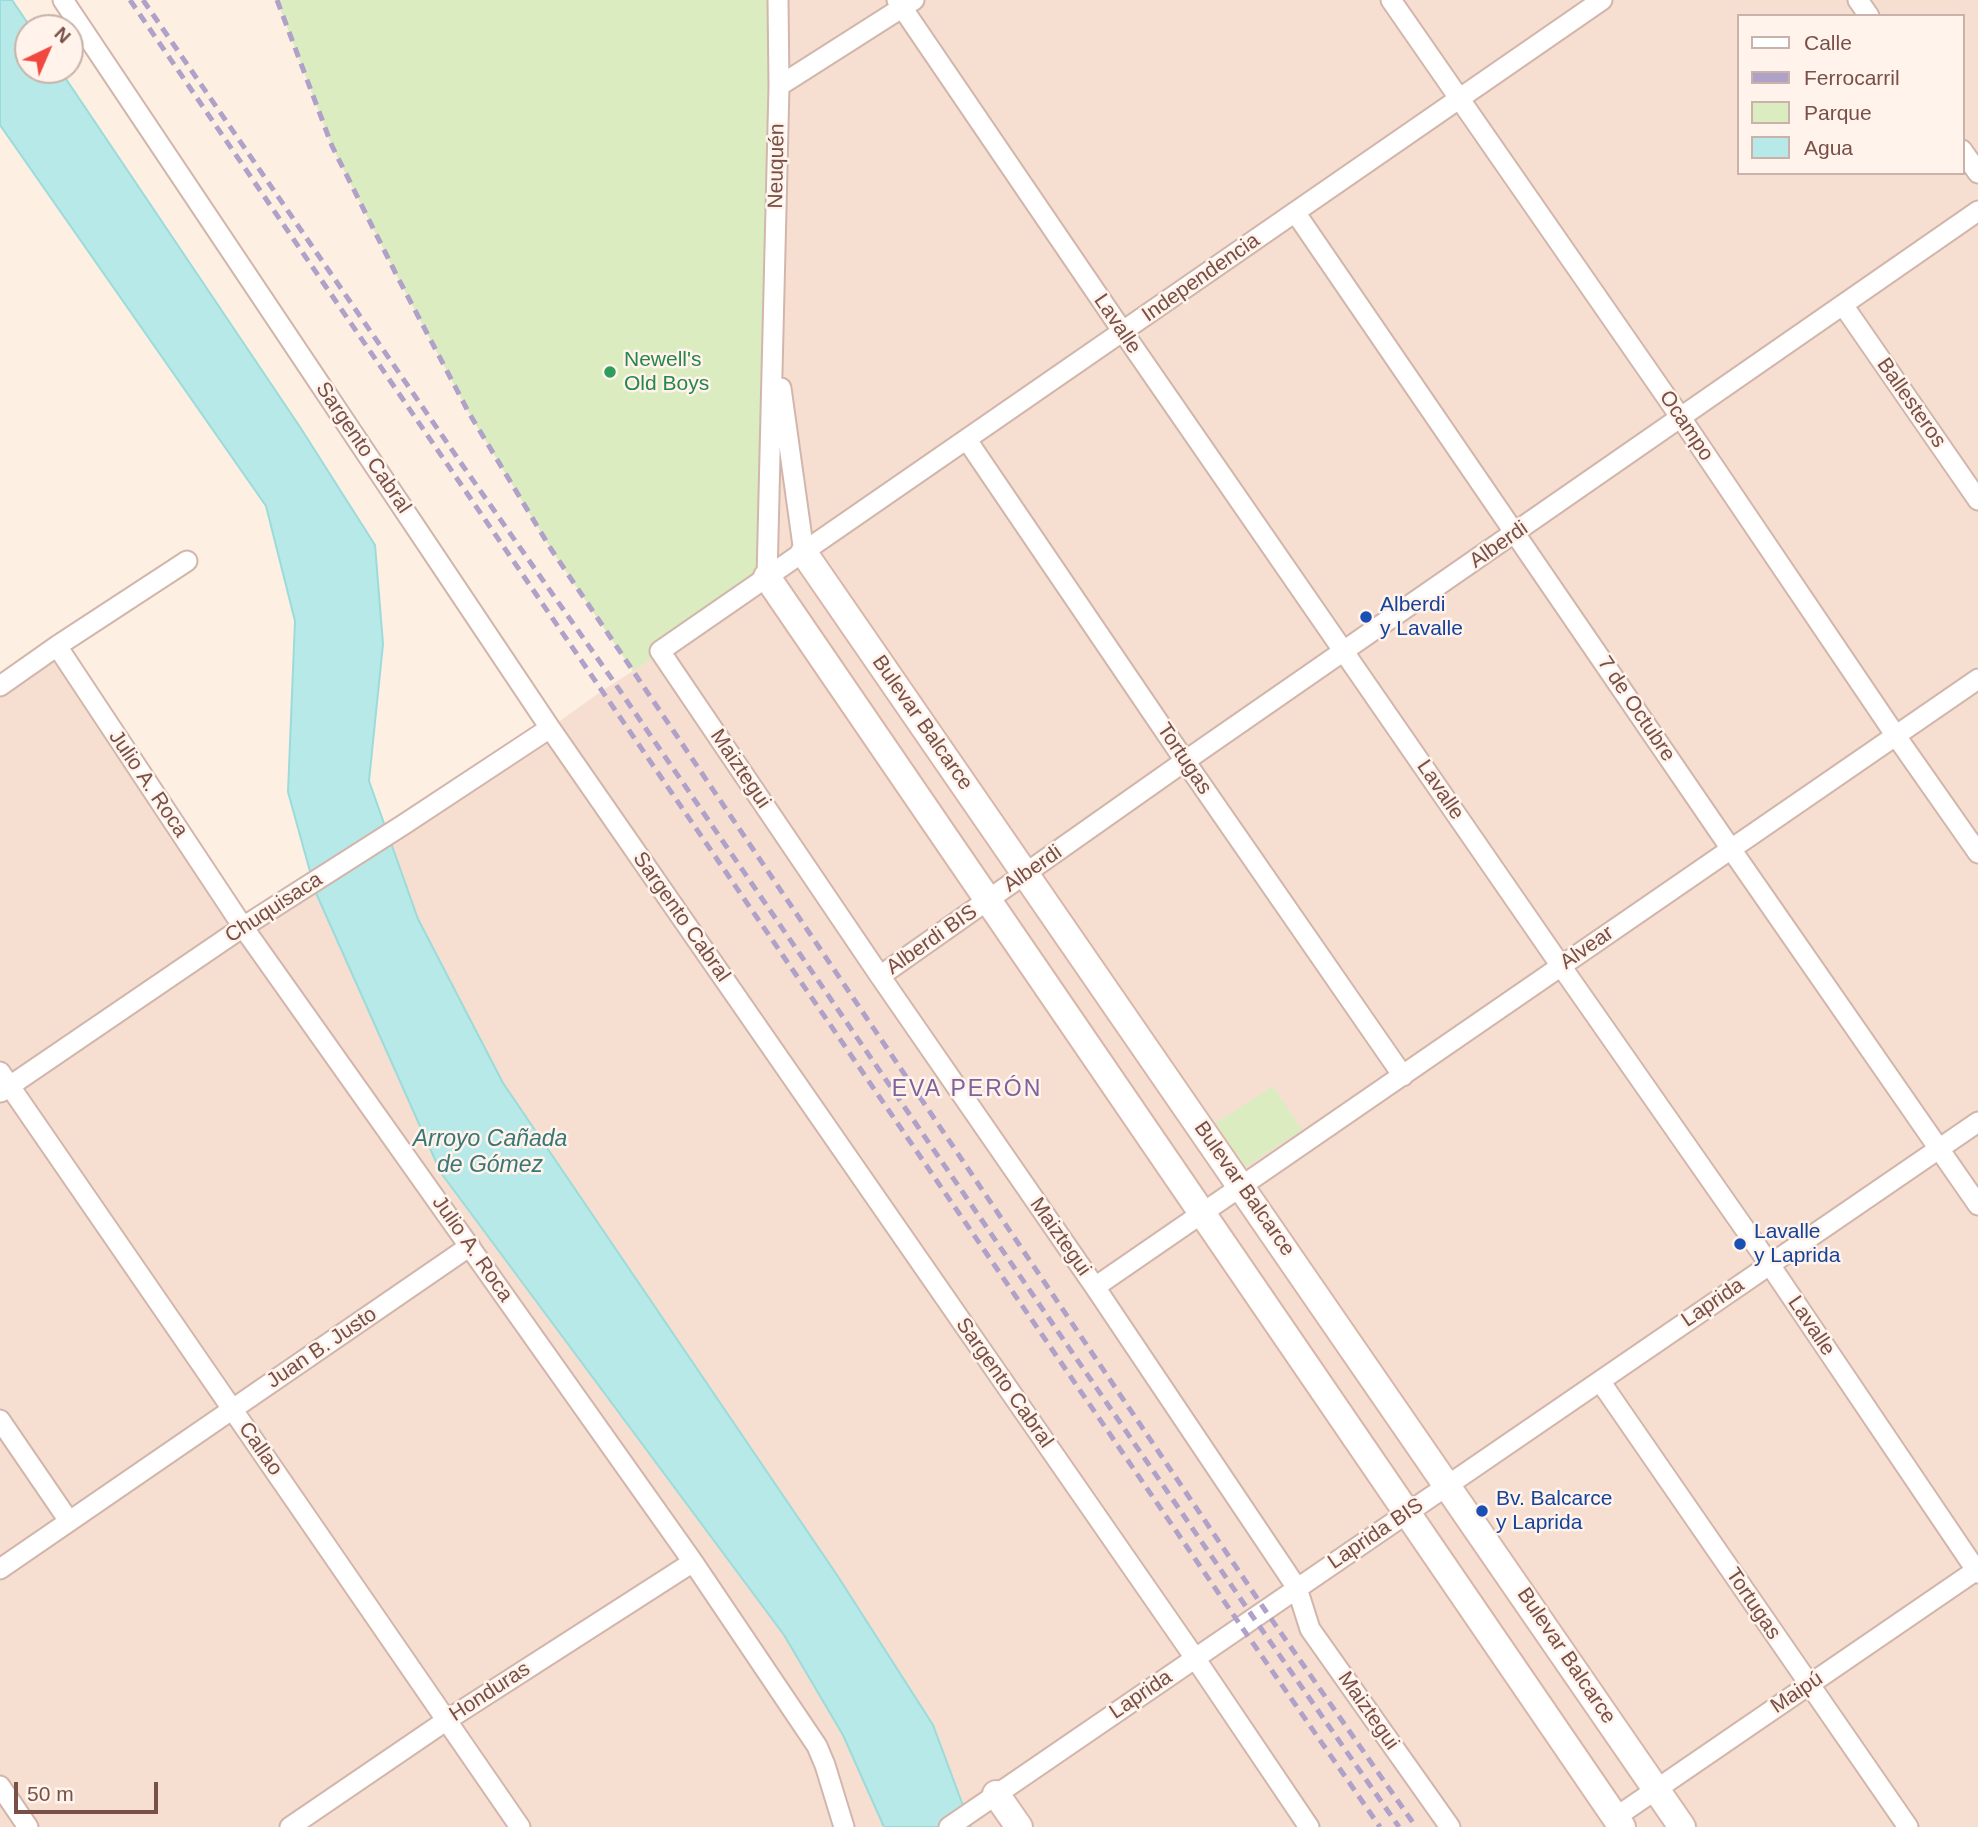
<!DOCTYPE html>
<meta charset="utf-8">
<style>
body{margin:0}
#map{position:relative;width:1978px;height:1827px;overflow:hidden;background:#feefe3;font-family:Arial,sans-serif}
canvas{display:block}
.legend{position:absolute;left:1737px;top:14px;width:228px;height:161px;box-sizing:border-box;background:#fff3eb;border:2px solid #c9b2a9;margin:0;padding:9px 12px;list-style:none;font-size:21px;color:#785047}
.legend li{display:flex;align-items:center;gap:14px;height:35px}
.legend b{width:35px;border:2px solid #c9b2a9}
.north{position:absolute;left:14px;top:14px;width:70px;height:70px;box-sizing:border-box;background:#fff3eb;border:2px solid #c9b2a9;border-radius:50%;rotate:44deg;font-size:19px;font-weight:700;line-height:28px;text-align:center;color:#785047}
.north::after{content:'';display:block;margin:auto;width:24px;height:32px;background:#f0483f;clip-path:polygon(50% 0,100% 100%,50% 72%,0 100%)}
.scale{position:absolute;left:14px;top:1782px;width:144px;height:32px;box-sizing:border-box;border:4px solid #785047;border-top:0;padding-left:9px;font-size:21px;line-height:24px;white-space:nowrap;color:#785047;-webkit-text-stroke:5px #fff3eb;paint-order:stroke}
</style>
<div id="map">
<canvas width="1978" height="1827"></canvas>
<ul class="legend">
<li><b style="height:9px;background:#fff"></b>Calle</li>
<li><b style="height:9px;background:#afa1c8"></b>Ferrocarril</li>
<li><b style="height:19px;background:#daecc0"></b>Parque</li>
<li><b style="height:19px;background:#b6e9e7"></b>Agua</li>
</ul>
<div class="north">N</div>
<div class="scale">50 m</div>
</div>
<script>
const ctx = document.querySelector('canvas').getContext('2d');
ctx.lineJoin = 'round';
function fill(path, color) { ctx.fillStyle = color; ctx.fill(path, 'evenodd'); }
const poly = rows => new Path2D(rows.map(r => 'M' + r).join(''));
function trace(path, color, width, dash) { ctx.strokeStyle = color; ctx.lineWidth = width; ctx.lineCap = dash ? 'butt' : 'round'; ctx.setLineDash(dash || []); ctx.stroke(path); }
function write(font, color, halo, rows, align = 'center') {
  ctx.font = font + ' Arial,sans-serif'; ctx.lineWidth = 5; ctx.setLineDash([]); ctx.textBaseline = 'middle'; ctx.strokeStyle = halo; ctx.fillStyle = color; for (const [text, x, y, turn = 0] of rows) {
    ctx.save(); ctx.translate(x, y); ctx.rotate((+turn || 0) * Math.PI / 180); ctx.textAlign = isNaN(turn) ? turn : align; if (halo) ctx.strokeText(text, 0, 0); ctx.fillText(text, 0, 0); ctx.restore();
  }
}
fill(poly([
 [277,0,1978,0,1978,1827,0,1827,0,686,57,646,243,927,550,728,603,690,633,671,551,549,469,413,397,276,332,146],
 [1738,16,1962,16,1962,173,1738,173]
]), '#f6dfd1');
fill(poly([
 [277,0,778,0,767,577,633,671,551,549,469,413,397,276,332,146],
 [1273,1086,1302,1130,1245,1167,1216,1123]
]), '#daecc0');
const water = poly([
 [0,0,12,0,31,28,28,28,28,70,60,70,300,427,375,545,383,644,369,781,418,919,503,1083,837,1575,933,1725,971,1827,884,1827,843,1735,784,1635,441,1173,316,893,288,792,295,621,266,506,0,125,0,0]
]);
fill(water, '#b6e9e7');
trace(water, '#9bdbda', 2);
const minor = poly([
 [63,0,550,728,1195,1658,1309,1827],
 [897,0,1123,332,1561,966,1770,1265,1978,1573],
 [1391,0,1681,418,1896,736,1978,853],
 [1858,0,1869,16],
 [779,86,914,0],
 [1962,150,1978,173],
 [1295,212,1731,849,1978,1205],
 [1843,305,1978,500],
 [781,388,804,553],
 [967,440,1185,761,1403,1076],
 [767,577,779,86,778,0],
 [57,646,243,927,693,1562,817,1746,825,1765,844,1827],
 [0,686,57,646,187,561],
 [880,976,1185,761,1978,211],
 [0,1072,520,1827],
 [1,1092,243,927,403,825,550,728],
 [1095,1287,1978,679],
 [1600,1381,1908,1827],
 [0,1420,69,1521],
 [0,1569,470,1246],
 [0,1786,28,1827],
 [1616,1817,1978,1569],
 [290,1827,447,1720,693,1562],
 [949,1827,1978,1122],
 [1450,1827,1310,1629,1297,1588,1095,1287,880,976,660,651,1602,0]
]);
const secondary = poly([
 [804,553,1682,1827],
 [767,577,1622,1827],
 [996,1794,1019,1827]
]);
trace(minor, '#d2b6ab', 23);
trace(secondary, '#d8b6aa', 30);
trace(minor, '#fff', 19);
trace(secondary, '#fff', 26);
trace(poly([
 [130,0,1241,1626,1380,1827],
 [143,0,463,466,614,682,1253,1617,1399,1827],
 [277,0,332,146,397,276,469,413,551,549,1265,1610,1416,1827]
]), '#afa1c8', 5, [10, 7]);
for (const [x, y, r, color] of [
 [610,372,7,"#2e9e5b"],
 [1366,617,7,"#1a4fb4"],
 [1740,1244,7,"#1a4fb4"],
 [1482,1511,7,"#1a4fb4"]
]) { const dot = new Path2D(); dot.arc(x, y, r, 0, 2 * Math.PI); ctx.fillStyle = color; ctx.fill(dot); trace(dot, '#fff3eb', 2.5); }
write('21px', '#785047', '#fff3eb', [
 ["Neuquén",777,166,-89],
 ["Independencia",1201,278,-35],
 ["Lavalle",1117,324,56],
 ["Ballesteros",1911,403,55],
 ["Ocampo",1686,426,56],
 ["Sargento Cabral",363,448,56],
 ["Alberdi",1499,545,-35],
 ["7 de Octubre",1636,709,56],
 ["Bulevar Balcarce",922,723,55],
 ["Tortugas",1184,759,56],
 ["Maiztegui",740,769,56],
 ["Julio A. Roca",148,784,56],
 ["Lavalle",1440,790,56],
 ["Alberdi",1033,869,-35],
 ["Chuquisaca",274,908,-33],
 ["Sargento Cabral",681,917,55],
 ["Alberdi BIS",932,940,-35],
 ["Alvear",1587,948,-35],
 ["Bulevar Balcarce",1244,1189,55],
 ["Maiztegui",1060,1237,55],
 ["Julio A. Roca",472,1249,55],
 ["Laprida",1713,1303,-34],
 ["Lavalle",1811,1326,56],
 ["Juan B. Justo",322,1348,-34],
 ["Sargento Cabral",1004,1383,55],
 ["Callao",260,1449,55],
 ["Laprida BIS",1376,1534,-34],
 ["Tortugas",1753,1604,56],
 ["Bulevar Balcarce",1566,1656,56],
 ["Honduras",490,1692,-33],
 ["Maipú",1797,1693,-34],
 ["Laprida",1141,1695,-34],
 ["Maiztegui",1368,1711,55]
]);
write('21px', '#27864d', '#fff3eb', [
 ["Newell's",624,360],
 ["Old Boys",624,384]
], 'left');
write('21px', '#164399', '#fff3eb', [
 ["Alberdi",1380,605],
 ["y Lavalle",1380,629],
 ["Lavalle",1754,1232],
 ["y Laprida",1754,1256],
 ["Bv. Balcarce",1496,1499],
 ["y Laprida",1496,1523]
], 'left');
ctx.letterSpacing = '2px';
write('23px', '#7e629c', '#fff3eb', [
 ["EVA PERÓN",967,1090]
]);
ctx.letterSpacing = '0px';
write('italic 23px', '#377776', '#fff3eb', [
 ["Arroyo Cañada",490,1140],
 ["de Gómez",490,1166]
]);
</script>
